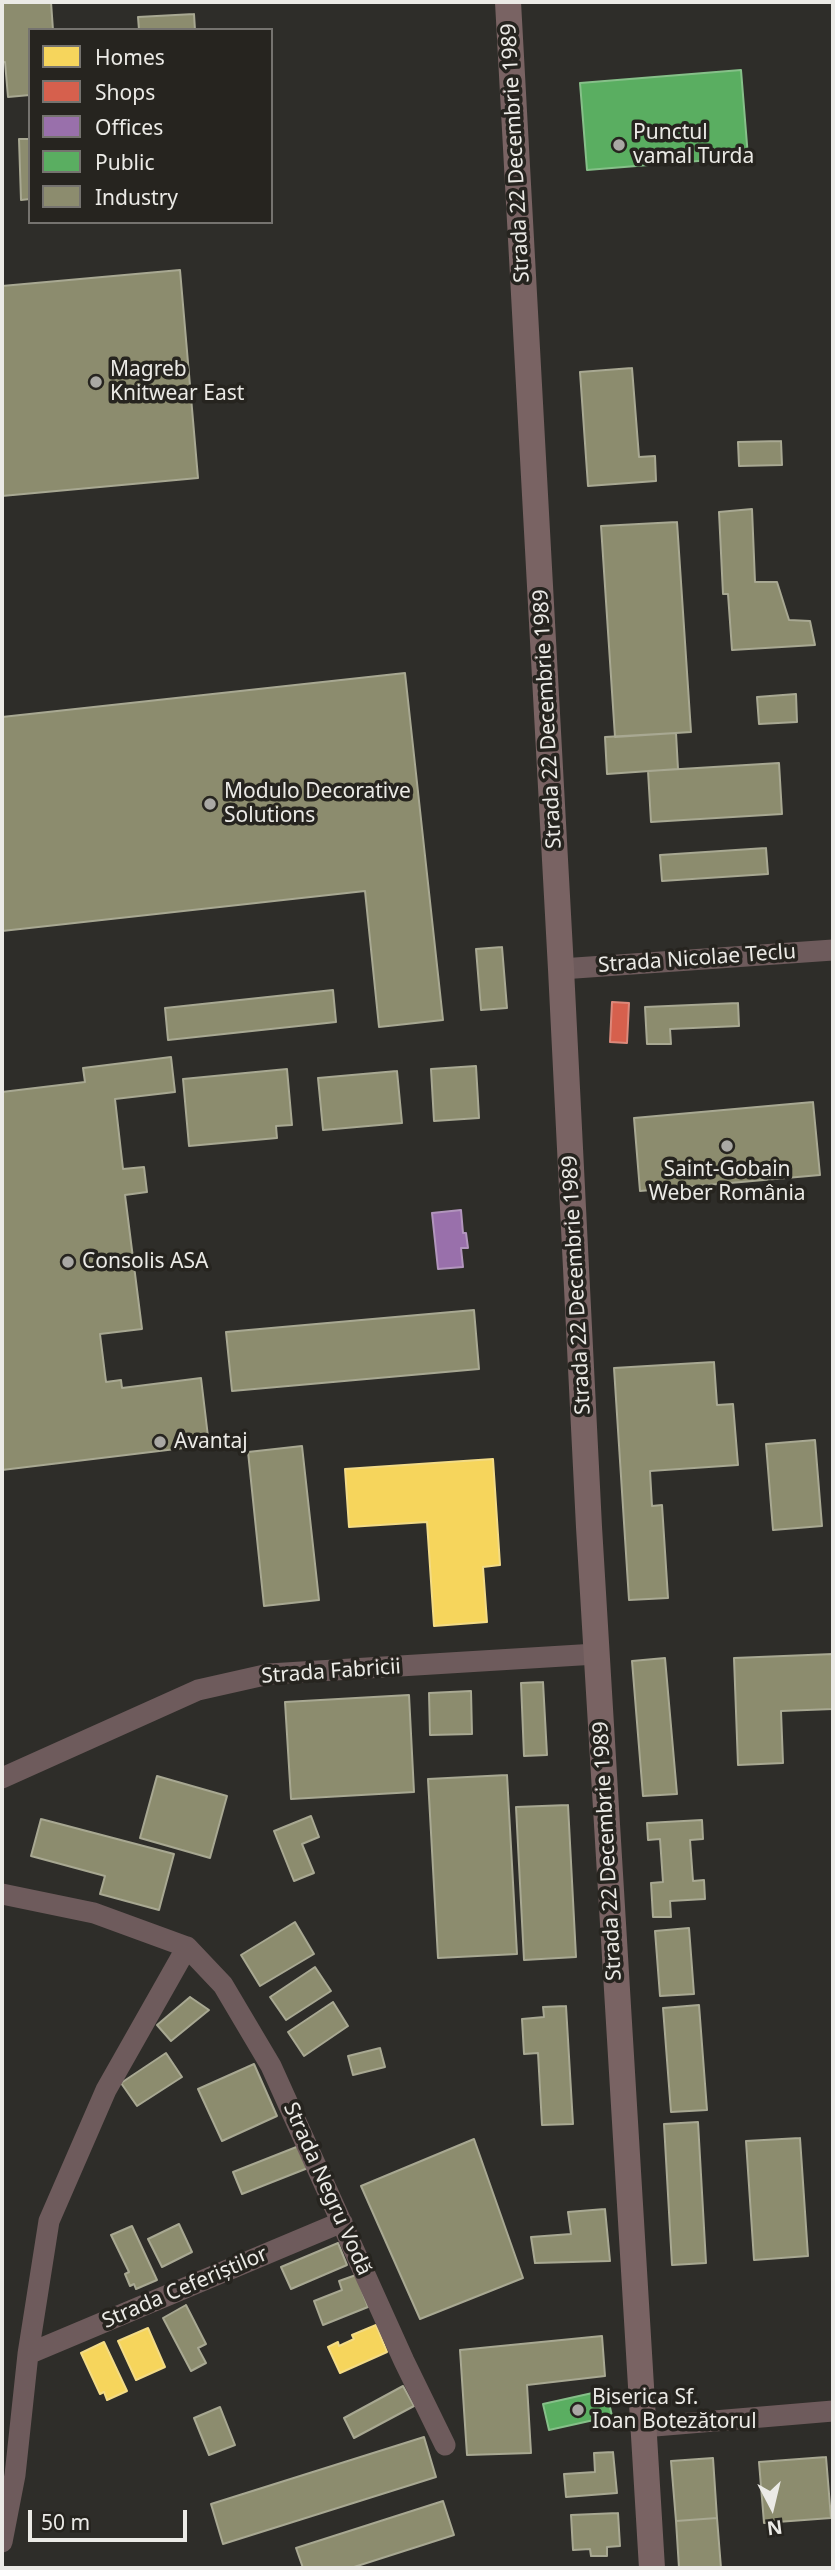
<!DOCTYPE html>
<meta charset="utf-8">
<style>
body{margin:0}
#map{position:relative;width:835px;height:2570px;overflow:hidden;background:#2e2d29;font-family:"Noto Sans",sans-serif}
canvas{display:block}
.frame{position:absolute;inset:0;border:4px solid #ebeae6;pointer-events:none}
.legend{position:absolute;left:28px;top:28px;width:245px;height:196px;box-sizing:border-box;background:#26241f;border:2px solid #75736f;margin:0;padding:9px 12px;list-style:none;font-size:21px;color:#ebeae6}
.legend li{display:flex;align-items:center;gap:14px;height:35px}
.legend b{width:35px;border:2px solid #75736f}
.north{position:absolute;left:737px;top:2472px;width:70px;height:70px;-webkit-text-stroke:5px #26241f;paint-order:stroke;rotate:173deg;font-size:19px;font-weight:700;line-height:28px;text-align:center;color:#ebeae6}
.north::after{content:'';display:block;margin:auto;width:24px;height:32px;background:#ebeae6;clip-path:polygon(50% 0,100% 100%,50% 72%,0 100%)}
.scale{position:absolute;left:28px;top:2510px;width:159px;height:32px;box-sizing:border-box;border:4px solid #ebeae6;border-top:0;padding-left:9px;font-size:21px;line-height:24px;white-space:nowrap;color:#ebeae6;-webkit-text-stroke:5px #26241f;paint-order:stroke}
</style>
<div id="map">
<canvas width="835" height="2570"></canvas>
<div class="frame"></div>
<ul class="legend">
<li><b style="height:19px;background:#f6d55c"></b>Homes</li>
<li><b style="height:19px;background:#d6604d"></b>Shops</li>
<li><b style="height:19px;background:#9970ab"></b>Offices</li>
<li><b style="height:19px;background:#5aae61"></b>Public</li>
<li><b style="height:19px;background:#8c8c6e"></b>Industry</li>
</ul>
<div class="north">N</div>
<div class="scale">50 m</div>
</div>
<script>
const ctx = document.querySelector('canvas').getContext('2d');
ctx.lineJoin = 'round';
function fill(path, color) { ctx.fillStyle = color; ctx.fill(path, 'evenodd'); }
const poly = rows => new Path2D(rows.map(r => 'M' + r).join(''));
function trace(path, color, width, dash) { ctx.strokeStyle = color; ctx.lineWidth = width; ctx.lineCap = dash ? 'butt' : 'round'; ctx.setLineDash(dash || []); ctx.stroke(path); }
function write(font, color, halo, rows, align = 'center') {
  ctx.font = font + ' "Noto Sans",sans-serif'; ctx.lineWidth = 7; ctx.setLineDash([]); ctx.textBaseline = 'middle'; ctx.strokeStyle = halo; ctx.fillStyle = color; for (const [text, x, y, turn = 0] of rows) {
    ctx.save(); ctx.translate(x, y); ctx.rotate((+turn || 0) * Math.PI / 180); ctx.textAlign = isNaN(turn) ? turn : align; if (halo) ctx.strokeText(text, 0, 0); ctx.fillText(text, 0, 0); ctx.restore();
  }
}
const homes = poly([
 [493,1459,500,1565,483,1567,487,1622,434,1626,427,1522,349,1527,345,1469,493,1459],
 [376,2325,387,2352,340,2373,328,2347,338,2342,339,2346,354,2339,352,2335,376,2325],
 [148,2328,165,2367,136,2380,118,2341,148,2328],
 [104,2342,127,2391,107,2400,104,2392,100,2394,81,2353,104,2342]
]);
fill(homes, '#f6d55c');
trace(homes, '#f3db85', 2);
const shops = poly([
 [612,1002,629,1003,627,1043,610,1042,612,1002]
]);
fill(shops, '#d6604d');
trace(shops, '#dc897b', 2);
const offices = poly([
 [461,1210,463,1233,466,1233,468,1248,461,1248,463,1267,438,1269,432,1213,461,1210]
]);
fill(offices, '#9970ab');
trace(offices, '#b295bd', 2);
const public = poly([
 [741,70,748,157,587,170,580,83,741,70],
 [606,2390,612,2416,549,2430,543,2404,606,2390]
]);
fill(public, '#5aae61');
trace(public, '#86c089', 2);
const industry = poly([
 [2,2,51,2,53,30,30,30,30,95,8,97,5,62,2,62,2,2],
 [194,14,195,30,139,30,138,17,194,14],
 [19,139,30,139,30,199,21,200,19,139],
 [180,270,198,478,2,496,2,286,180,270],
 [632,368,639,457,655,456,656,481,588,486,580,372,632,368],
 [781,441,782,465,739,466,738,442,781,441],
 [752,509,755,582,777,582,789,620,810,621,815,645,732,650,728,594,723,594,719,512,752,509],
 [677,522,691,732,615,737,601,526,677,522],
 [405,673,443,1020,379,1027,365,891,2,931,2,717,405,673],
 [796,694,797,722,759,724,757,697,796,694],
 [676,733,678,769,607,774,605,737,676,733],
 [779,763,782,814,651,822,648,771,779,763],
 [766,848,768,874,662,881,660,855,766,848],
 [502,947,507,1008,481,1010,476,949,502,947],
 [333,990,336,1022,168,1040,165,1008,333,990],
 [738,1003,739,1026,670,1029,671,1044,647,1044,645,1007,738,1003],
 [171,1057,175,1092,115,1099,123,1169,144,1167,147,1192,125,1195,142,1329,100,1334,106,1382,121,1380,122,1388,201,1378,209,1445,2,1470,2,1092,85,1082,83,1068,171,1057],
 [476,1066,479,1118,434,1121,431,1069,476,1066],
 [287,1069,292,1125,276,1126,277,1138,189,1146,183,1079,287,1069],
 [397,1071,402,1123,323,1130,318,1078,397,1071],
 [813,1102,820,1175,640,1191,634,1118,813,1102],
 [474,1310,479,1369,232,1391,226,1332,474,1310],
 [714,1362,717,1405,733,1404,738,1465,650,1471,652,1506,662,1505,668,1598,629,1600,614,1368,714,1362],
 [815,1440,822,1526,773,1530,766,1444,815,1440],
 [302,1446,319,1600,264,1606,248,1452,302,1446],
 [833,1654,833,1709,781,1711,783,1763,738,1765,734,1658,833,1654],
 [665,1658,677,1794,643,1796,632,1661,665,1658],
 [543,1682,547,1755,524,1756,521,1683,543,1682],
 [471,1691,472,1734,430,1735,429,1693,471,1691],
 [409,1695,414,1792,291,1799,285,1702,409,1695],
 [507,1775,517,1954,438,1958,428,1779,507,1775],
 [157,1776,227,1796,210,1858,140,1838,157,1776],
 [568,1805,576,1957,524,1960,516,1807,568,1805],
 [311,1816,319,1837,302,1844,314,1873,294,1881,274,1831,311,1816],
 [41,1819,174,1854,159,1910,100,1894,105,1876,31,1856,41,1819],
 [702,1820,703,1839,690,1840,693,1881,704,1880,705,1899,670,1901,671,1917,653,1917,651,1883,663,1882,660,1839,648,1840,647,1823,702,1820],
 [295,1922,314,1954,260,1986,241,1955,295,1922],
 [689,1928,694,1994,660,1996,655,1931,689,1928],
 [315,1967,331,1991,286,2020,270,1997,315,1967],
 [190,1997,209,2010,171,2041,157,2025,190,1997],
 [333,2002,348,2026,304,2056,288,2032,333,2002],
 [699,2005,707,2110,671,2112,663,2008,699,2005],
 [566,2006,573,2124,542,2125,538,2053,524,2054,522,2019,544,2017,543,2007,566,2006],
 [380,2048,385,2067,353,2075,348,2056,380,2048],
 [166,2053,182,2077,137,2106,121,2083,166,2053],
 [254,2064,277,2116,222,2141,198,2089,254,2064],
 [698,2122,706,2263,672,2265,664,2124,698,2122],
 [800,2138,808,2256,754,2260,746,2141,800,2138],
 [474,2139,523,2278,420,2319,361,2186,474,2139],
 [304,2144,313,2166,242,2194,233,2172,304,2144],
 [605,2209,610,2261,535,2263,531,2237,571,2234,568,2212,605,2209],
 [179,2224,192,2252,162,2267,148,2239,179,2224],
 [132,2226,157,2280,136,2289,134,2284,130,2286,125,2274,129,2272,111,2235,132,2226],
 [338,2243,347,2265,291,2289,281,2267,338,2243],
 [356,2275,368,2307,323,2325,314,2301,342,2290,339,2281,356,2275],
 [186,2305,206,2344,198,2348,206,2363,191,2371,163,2318,186,2305],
 [602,2336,605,2376,527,2385,531,2453,467,2455,460,2350,602,2336],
 [403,2386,414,2406,354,2438,344,2418,403,2386],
 [220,2407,235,2445,209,2455,194,2418,220,2407],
 [424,2437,436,2477,223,2544,211,2504,424,2437],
 [613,2452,617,2493,566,2497,564,2474,595,2472,594,2453,613,2452],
 [826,2457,831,2518,764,2523,759,2462,826,2457],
 [713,2458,717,2518,676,2521,671,2461,713,2458],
 [443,2501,454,2535,351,2568,303,2568,296,2548,443,2501],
 [618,2513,620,2546,607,2547,607,2556,591,2556,590,2549,573,2550,571,2515,618,2513],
 [717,2518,721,2568,679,2568,676,2521,717,2518]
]);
fill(industry, '#8c8c6e');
trace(industry, '#a8a892', 2);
trace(poly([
 [561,969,833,950],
 [2,1778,198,1690,269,1674,596,1654],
 [2,1894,94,1913,187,1947,223,1985,271,2066,404,2361,445,2445],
 [28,2354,342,2222],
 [643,2427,833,2411],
 [2,2542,15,2475,28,2354,49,2221,106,2090,187,1947]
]), '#6e5b5c', 21);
trace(poly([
 [508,2,561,969,589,1527,652,2568]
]), '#796363', 26);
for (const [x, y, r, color] of [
 [619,145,7,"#a9a8a4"],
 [96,382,7,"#a9a8a4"],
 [210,804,7,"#a9a8a4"],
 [727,1146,7,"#a9a8a4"],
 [68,1262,7,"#a9a8a4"],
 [160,1442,7,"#a9a8a4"],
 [578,2410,7,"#a9a8a4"]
]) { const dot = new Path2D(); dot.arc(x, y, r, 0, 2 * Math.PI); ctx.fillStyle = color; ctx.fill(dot); trace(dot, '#26241f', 2.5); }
write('21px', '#ebeae6', '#26241f', [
 ["Punctul",633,133],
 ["vamal Turda",633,157],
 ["Magreb",110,370],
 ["Knitwear East",110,394],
 ["Modulo Decorative",224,792],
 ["Solutions",224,816],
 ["Saint-Gobain",727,1170,"center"],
 ["Weber România",727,1194,"center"],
 ["Consolis ASA",82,1262],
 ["Avantaj",174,1442],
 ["Biserica Sf.",592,2398],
 ["Ioan Botezătorul",592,2422]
], 'left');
write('21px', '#ebeae6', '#26241f', [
 ["Strada 22 Decembrie 1989",516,153,-93],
 ["Strada 22 Decembrie 1989",548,719,-93],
 ["Strada Nicolae Teclu",697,959,-4],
 ["Strada 22 Decembrie 1989",577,1285,-93],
 ["Strada Fabricii",331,1672,-4],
 ["Strada 22 Decembrie 1989",608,1851,-93],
 ["Strada Negru Vodă",327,2189,66],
 ["Strada Ceferiștilor",185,2288,-23]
]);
</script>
